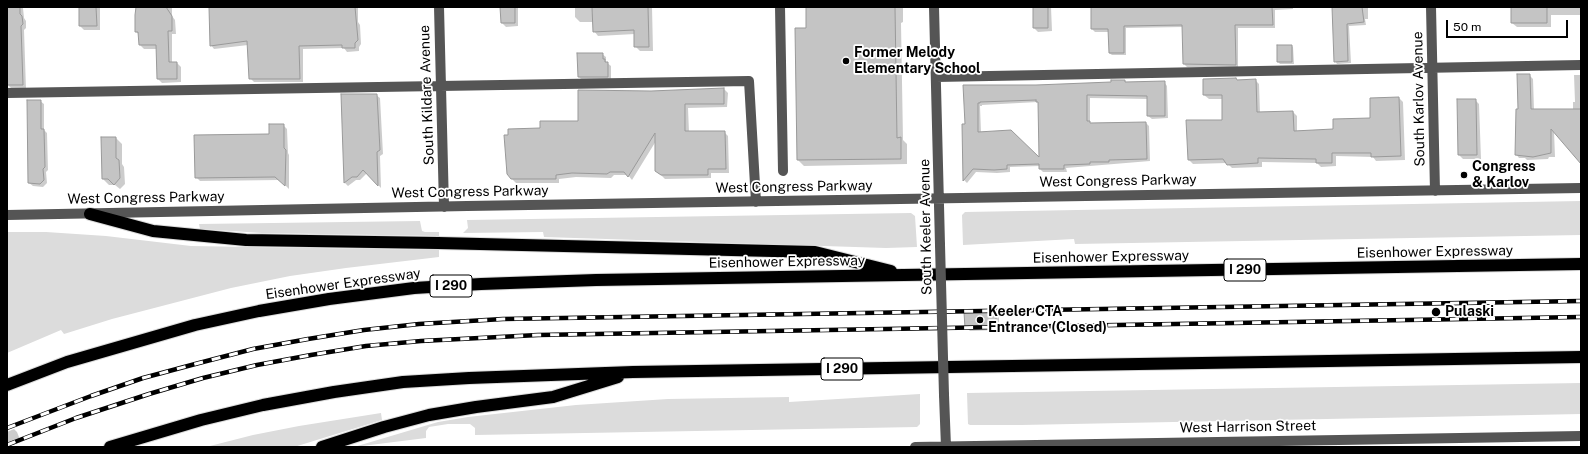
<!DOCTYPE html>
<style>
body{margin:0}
#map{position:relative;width:1588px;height:454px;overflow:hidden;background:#fff;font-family:"Public Sans",sans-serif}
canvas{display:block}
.frame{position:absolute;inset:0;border:8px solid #000;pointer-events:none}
.scale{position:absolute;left:1446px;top:20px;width:122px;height:18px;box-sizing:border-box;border:2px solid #000;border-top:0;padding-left:5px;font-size:12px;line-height:14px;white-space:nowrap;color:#000;-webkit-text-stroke:3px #fff;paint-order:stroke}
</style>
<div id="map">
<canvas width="1588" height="454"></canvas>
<div class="frame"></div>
<div class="scale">50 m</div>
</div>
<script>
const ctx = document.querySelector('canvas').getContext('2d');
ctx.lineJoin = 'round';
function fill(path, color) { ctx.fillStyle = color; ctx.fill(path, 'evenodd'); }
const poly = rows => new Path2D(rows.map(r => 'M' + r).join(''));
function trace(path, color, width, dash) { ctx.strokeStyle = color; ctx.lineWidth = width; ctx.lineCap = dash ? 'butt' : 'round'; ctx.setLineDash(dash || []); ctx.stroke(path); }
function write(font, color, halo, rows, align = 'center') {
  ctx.font = font + ' "Public Sans",sans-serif'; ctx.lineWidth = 3.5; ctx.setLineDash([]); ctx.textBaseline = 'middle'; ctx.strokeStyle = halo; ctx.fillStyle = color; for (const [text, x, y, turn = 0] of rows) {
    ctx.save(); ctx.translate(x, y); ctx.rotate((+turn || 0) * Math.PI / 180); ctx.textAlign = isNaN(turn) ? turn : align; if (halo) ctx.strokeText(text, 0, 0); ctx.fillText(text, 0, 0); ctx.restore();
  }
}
fill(poly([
 [1581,201,1581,235,1075,244,1074,239,963,245,962,215,965,212],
 [911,213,915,216,917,247,886,248,544,237,543,232,463,233,468,228,467,220],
 [420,221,422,231,425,232,439,232,439,236,262,233,200,229,199,224],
 [7,232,46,232,106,236,191,246,439,250,439,257,346,268,290,276,231,288,112,319,64,334,61,330,7,353],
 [1581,383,1581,414,1021,425,970,425,968,424,967,393],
 [920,394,920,424,917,427,475,435,475,428,470,424,448,424,429,427,426,431,426,438,354,447,438,422,468,417,576,405,668,399,789,397,789,402],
 [381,413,382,420,294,447,206,447,253,435,299,426]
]), '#dcdcdc');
fill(poly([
 [7,7,23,8,24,18,26,21,26,28,24,30,26,89,11,88,8,85],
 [80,7,100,7,100,30,84,30,80,26],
 [137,7,172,7,172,16,175,20,176,34,172,34,172,63,177,63,181,67,181,82,162,83,158,79,157,49,144,49,140,45,140,35,136,32],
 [210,7,358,7,358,22,360,25,361,44,359,47,359,51,347,52,344,48,303,49,303,82,254,82,250,78,248,45,214,49,211,45],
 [501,7,518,7,518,26,506,27,502,23],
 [575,7,652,7,653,51,640,51,635,46,635,34,598,36,594,31,594,22,580,22,575,17],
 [807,7,903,7,903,22,901,23,903,140,907,144,907,164,804,166,798,160,807,29],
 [1034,7,1051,7,1052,31,1038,32,1034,28],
 [1092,7,1293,7,1293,9,1275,10,1275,28,1238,28,1238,67,1187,67,1184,64,1183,27,1126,28,1126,55,1112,55,1109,53,1109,32,1095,32,1092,29],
 [1333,7,1368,7,1368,19,1365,19,1366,25,1349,26,1351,63,1337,64,1335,61],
 [1512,7,1581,7,1581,15,1551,15,1551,27,1517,27,1512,23],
 [1292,46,1293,47,1294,64,1280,64,1278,62],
 [602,54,606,57,606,62,611,66,611,80,582,80,579,77],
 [1529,75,1533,79,1534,110,1573,110,1573,102,1575,102,1574,75,1581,75,1581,162,1554,131,1555,157,1549,157,1548,159,1527,160,1525,158,1519,158,1516,154,1519,110],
 [1204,80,1255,80,1259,84,1260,113,1293,112,1297,116,1297,131,1334,130,1371,119,1399,98,1403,102,1405,160,1376,161,1373,157,1336,156,1336,166,1321,167,1317,163,1262,162,1262,167,1232,168,1227,163,1193,164,1189,160,1223,120,1223,99,1209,99,1204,95],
 [1125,81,1127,83,1164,82,1167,86,1168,118,1152,119,1148,116,1148,99,1090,98,1090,123,1146,123,1149,126,1150,161,1066,168,1067,172,1043,172,1040,169,1040,166,1010,167,1010,172,997,173,976,172,967,183,964,180,963,125,966,125,964,86,1036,86,1112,83],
 [1038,102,1039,104,1040,159,981,133,980,106,982,106,982,105],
 [724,89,728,93,727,107,688,108,689,132,724,132,728,136,729,173,711,173,711,178,665,179,660,174,656,141,632,180,628,175,614,175,611,178,576,177,559,179,559,183,516,183,512,179,507,153,505,150,505,136,579,122,651,92],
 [342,95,376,95,380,98,383,154,380,156,381,188,367,173,360,180,356,180,348,186,345,183],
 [1475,100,1479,104,1481,159,1463,159,1459,155],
 [40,101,44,104,44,130,47,133,48,170,46,172,47,183,43,187,33,186,29,183],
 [283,125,287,129,288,153,289,155,289,189,280,180,200,181,196,177,270,135],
 [102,138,116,138,122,144,122,164,124,167,125,184,120,189,115,185,109,185,103,179],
 [995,313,999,316,999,330,970,331,966,327],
 [14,429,17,432,21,442,7,447,7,432]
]), '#0003');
const building = poly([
 [7,7,20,7,20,14,22,16,23,24,21,26,23,85,7,85,7,7],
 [79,7,96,7,97,26,79,26,79,7],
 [136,7,166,7,172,16,172,31,168,31,169,62,177,62,177,79,157,79,156,45,139,45,138,32,135,32,135,15,136,7],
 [209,7,355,7,358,40,355,43,355,48,342,48,342,45,299,46,300,79,249,79,247,41,210,46,209,7],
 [500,7,515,7,515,23,501,23,500,7],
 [592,7,648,7,649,47,634,47,634,30,593,32,592,7],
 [806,7,895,7,897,138,901,137,901,159,797,160,795,28,806,28,806,7],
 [1033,7,1048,7,1048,28,1033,28,1033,7],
 [1091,7,1272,7,1273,25,1235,25,1236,65,1183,64,1182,25,1124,26,1124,53,1109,53,1108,29,1091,29,1091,7],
 [1332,7,1362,7,1364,22,1347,24,1348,61,1334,62,1332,7],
 [1511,7,1547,7,1547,23,1511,23,1511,7],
 [1277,45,1292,45,1292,62,1277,62,1277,45],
 [577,53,603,53,603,59,605,59,605,62,608,62,608,77,578,77,577,53],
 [1517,74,1530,74,1531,109,1581,109,1581,164,1551,129,1551,153,1533,157,1515,155,1516,109,1518,109,1517,74],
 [1236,78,1237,80,1256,79,1257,112,1293,111,1294,131,1333,129,1333,119,1370,118,1370,98,1399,97,1401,156,1371,157,1371,153,1332,153,1332,163,1316,163,1316,159,1258,158,1258,163,1227,165,1223,159,1188,160,1186,120,1222,120,1222,95,1203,95,1203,79,1236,78],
 [1111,80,1125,80,1125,82,1165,81,1165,116,1147,116,1147,96,1087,95,1087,121,1090,121,1090,123,1146,122,1147,159,1109,160,1109,162,1090,162,1090,164,1064,165,1064,169,1039,169,1039,164,1007,165,1007,169,994,170,973,169,963,181,962,124,965,124,963,85,1036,85,1111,82,1111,80],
 [1036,100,1036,102,1038,102,1039,157,1011,130,978,132,978,103,980,103,980,102,1036,100],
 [724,88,724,104,685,104,685,131,725,131,726,169,708,169,708,175,661,175,655,171,655,133,628,177,624,172,610,172,607,174,572,173,556,175,556,179,511,179,507,174,504,135,508,135,508,129,540,128,540,121,578,121,578,90,651,91,724,88],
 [341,94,377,94,380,150,377,152,378,186,363,170,357,177,352,177,344,183,341,94],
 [1457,99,1476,99,1477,155,1458,155,1457,99],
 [27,100,41,100,41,129,44,129,45,167,43,169,44,180,40,184,28,183,27,100],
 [269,124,284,124,284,148,286,150,285,186,275,177,195,178,194,135,269,134,269,124],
 [101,137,116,137,116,158,119,160,120,178,114,185,108,179,102,179,101,137],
 [964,312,996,312,996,327,965,328,964,312]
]);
fill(building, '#c4c4c4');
trace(building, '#999', 1);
const highway = poly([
 [90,214,153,231,246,240,438,243,815,252,891,271],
 [7,385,67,362,195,325,259,311,329,299,414,288,481,284,596,280,1581,264],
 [110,447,201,420,263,405,334,392,403,382,469,378,633,372,1581,357],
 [322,447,384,427,429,415,476,407,553,397,618,377]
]);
trace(highway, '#dbdbdb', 14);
trace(poly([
 [439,7,444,207],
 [780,7,783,171],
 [934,7,940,245],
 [1431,7,1435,191],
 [936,77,1581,65],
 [7,93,749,81,756,202],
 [7,215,467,206,1581,188],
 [944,395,946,447],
 [915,447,1581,436]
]), '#555', 10);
trace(highway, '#000', 12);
const rail = poly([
 [7,428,91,396,143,378,199,363,253,349,308,339,364,330,419,324,503,319,1581,301],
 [7,445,76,418,149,394,203,378,257,365,311,355,366,346,421,341,538,335,1581,317]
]);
trace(rail, '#000', 4.5);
trace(rail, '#fff', 3, [9]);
trace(poly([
 [940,245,944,395]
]), '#555', 10);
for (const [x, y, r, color] of [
 [846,61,4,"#000"],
 [1464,175,4,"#000"],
 [1436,312,5,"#000"],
 [980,320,4,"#000"]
]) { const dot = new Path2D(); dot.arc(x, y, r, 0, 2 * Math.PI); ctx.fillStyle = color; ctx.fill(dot); trace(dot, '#fff', 1.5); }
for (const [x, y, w] of [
 [1245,270,42],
 [451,286,42],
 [842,369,42]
]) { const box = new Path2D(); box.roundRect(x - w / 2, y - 11, w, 22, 3); ctx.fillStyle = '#fff'; ctx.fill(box); trace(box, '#000', 1); }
write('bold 13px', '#000', null, [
 ["I 290",1245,270],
 ["I 290",451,286],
 ["I 290",842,369]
]);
write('bold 14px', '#000', '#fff', [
 ["Former Melody",854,53],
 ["Elementary School",854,69],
 ["Congress",1472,167],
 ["& Karlov",1472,183],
 ["Keeler CTA",988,312],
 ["Entrance (Closed)",988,328],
 ["Pulaski",1445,312]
], 'left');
write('14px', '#000', '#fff', [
 ["South Kildare Avenue",427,95,-92],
 ["South Karlov Avenue",1419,99,-91],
 ["West Congress Parkway",1118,181,-1],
 ["West Congress Parkway",794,187,-1],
 ["West Congress Parkway",470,192,-1],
 ["West Congress Parkway",146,198,-1],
 ["South Keeler Avenue",926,227,-91],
 ["Eisenhower Expressway",1435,252,-1],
 ["Eisenhower Expressway",1111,257,-1],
 ["Eisenhower Expressway",787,262,-1],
 ["Eisenhower Expressway",343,284,-8],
 ["West Harrison Street",1248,427,-1]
]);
</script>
